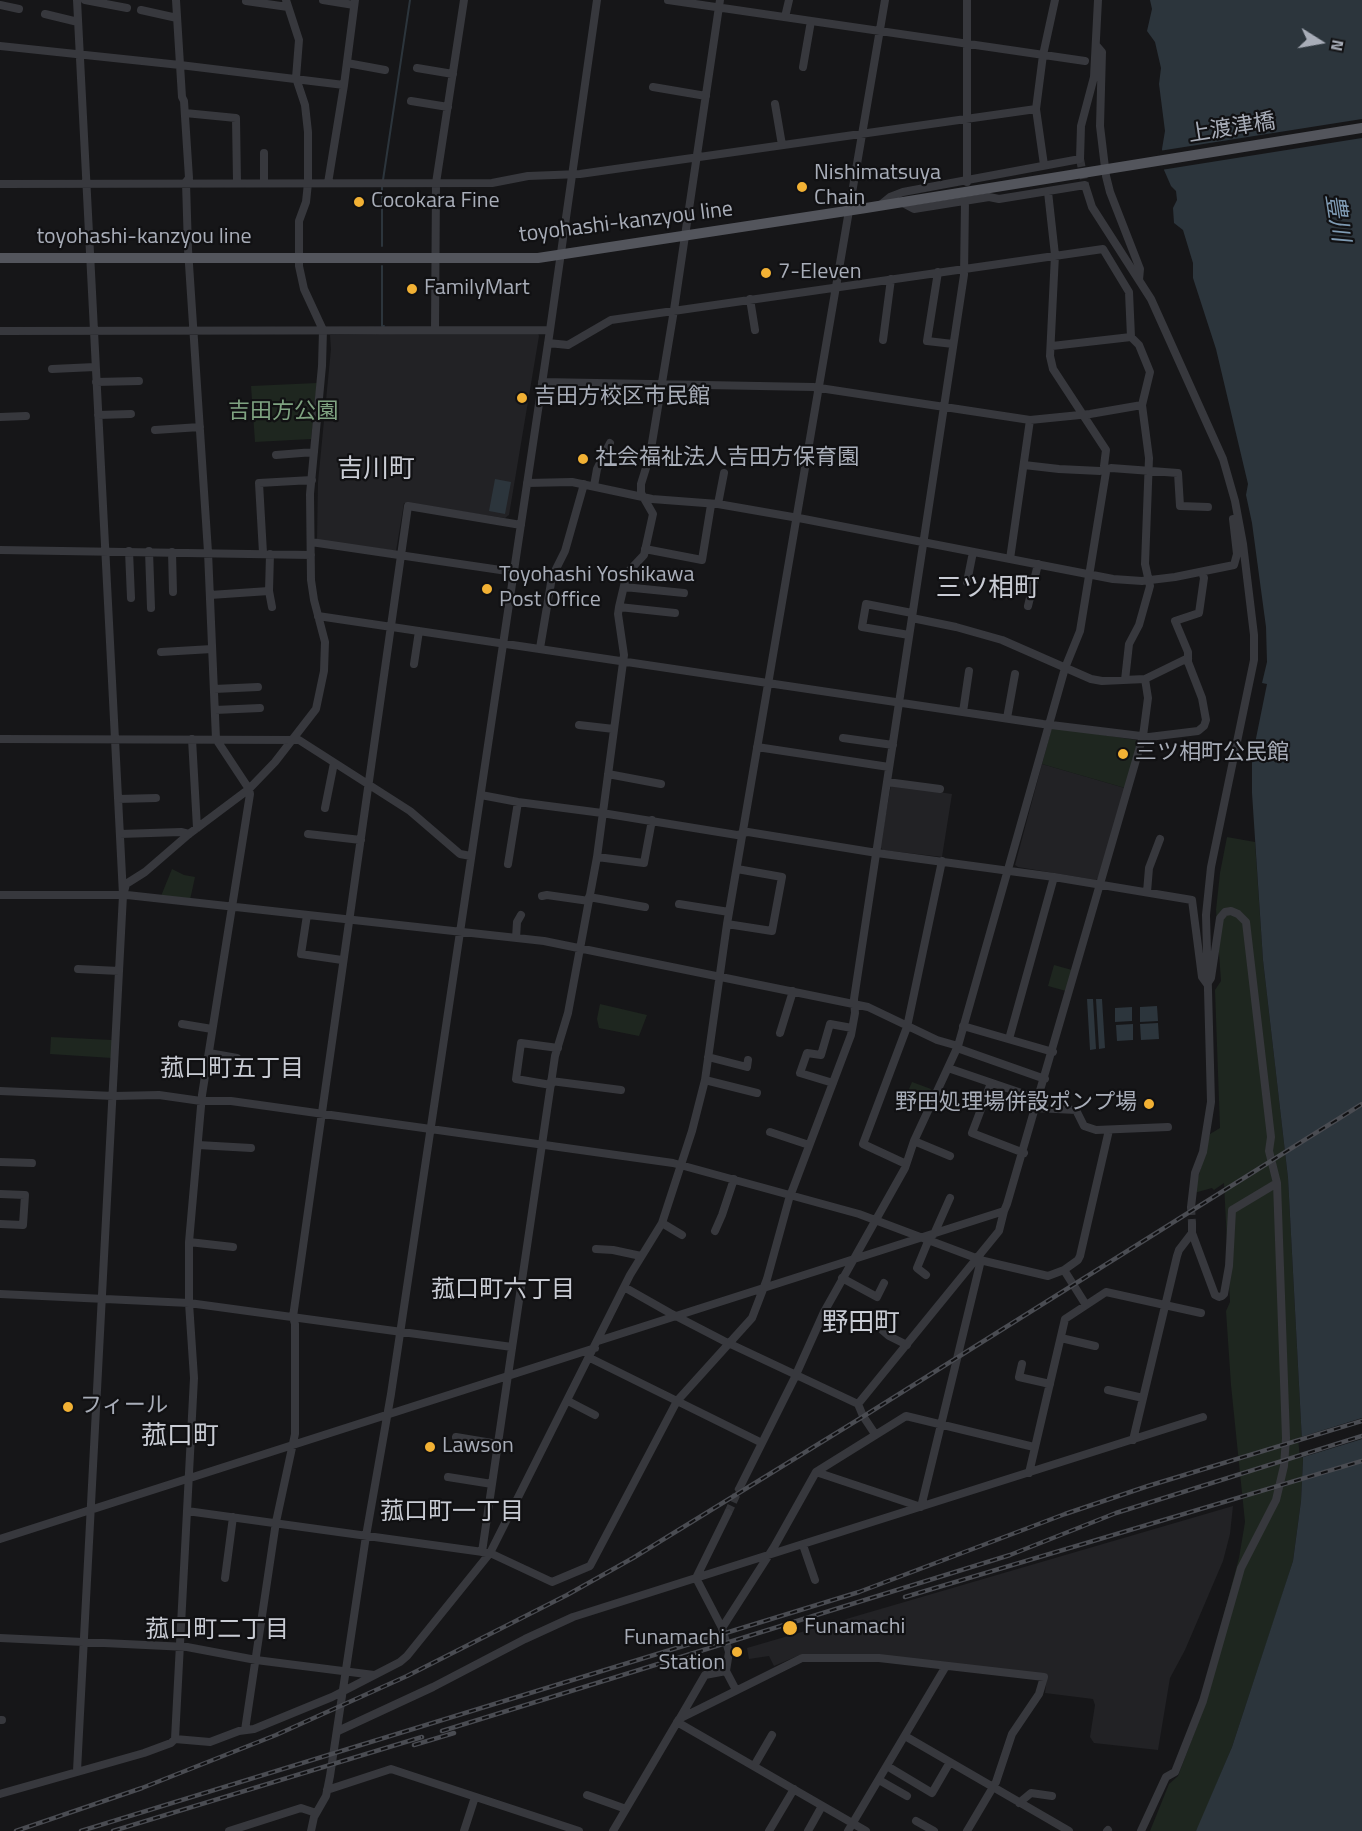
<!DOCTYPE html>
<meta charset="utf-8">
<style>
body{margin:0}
#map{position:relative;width:1362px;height:1831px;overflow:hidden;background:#161618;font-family:"Titillium Web",sans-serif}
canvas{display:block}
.north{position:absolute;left:1290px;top:12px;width:60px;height:60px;-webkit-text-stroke:4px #111113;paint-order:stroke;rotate:101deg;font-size:16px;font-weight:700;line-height:24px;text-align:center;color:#a8adb8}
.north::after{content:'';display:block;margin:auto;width:21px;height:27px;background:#a8adb8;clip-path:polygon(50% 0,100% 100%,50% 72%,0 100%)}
</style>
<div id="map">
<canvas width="1362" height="1831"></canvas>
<div class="north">N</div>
</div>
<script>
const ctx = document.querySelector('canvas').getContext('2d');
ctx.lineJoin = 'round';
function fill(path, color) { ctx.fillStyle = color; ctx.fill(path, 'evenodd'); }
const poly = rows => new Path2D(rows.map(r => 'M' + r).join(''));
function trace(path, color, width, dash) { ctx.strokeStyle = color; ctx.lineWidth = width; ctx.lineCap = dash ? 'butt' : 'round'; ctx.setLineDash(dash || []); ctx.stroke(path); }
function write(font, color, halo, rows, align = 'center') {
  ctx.font = font + ' "Titillium Web","Noto Sans JP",sans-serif'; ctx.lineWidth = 4.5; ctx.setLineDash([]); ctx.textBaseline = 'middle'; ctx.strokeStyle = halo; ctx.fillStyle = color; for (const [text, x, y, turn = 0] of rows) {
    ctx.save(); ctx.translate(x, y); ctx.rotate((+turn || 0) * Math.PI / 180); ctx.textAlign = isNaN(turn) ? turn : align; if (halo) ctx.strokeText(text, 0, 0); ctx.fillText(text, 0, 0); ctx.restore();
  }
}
fill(poly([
 [428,333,538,333,539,336,509,515,505,518,404,503,396,551,317,540,318,482,331,349,330,335],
 [1042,764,1125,788,1100,877,1096,880,1018,867,1015,865],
 [891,785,952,794,942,857,883,850,880,847],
 [1233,1506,1230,1534,1223,1561,1185,1650,1170,1678,1158,1750,1094,1743,1090,1737,1095,1705,1093,1699,1045,1693,1047,1676,802,1654,774,1666,769,1656,749,1659,747,1648]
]), '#222225');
fill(poly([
 [317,383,311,439,255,442,251,386],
 [1052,727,1136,740,1138,743,1125,788,1042,764],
 [1227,837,1255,842,1263,960,1288,1178,1303,1460,1301,1501,1293,1561,1282,1596,1232,1747,1199,1826,1196,1831,1150,1831,1169,1784,1178,1776,1208,1697,1202,1695,1239,1558,1245,1522,1231,1385,1226,1311,1230,1302,1224,1183,1214,1190,1212,1188,1194,1193,1210,1134,1220,1128,1215,990,1221,981,1216,910,1220,873],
 [172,869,184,875,195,877,190,900,161,896],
 [1054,965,1072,970,1066,991,1048,986],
 [600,1004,647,1015,639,1036,599,1028,597,1019],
 [51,1037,112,1040,112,1058,50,1054],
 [912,1082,931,1089,925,1104,906,1096]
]), '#1e261f');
fill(poly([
 [1150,0,1362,0,1362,1831,1196,1831,1232,1747,1293,1561,1301,1501,1303,1460,1288,1178,1263,960,1252,793,1252,758,1267,684,1262,683,1267,662,1266,627,1252,523,1246,495,1248,484,1216,349,1193,278,1193,263,1183,230,1174,223,1173,208,1177,200,1176,191,1171,186,1164,170,1162,149,1165,131,1159,84,1161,68,1155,42,1147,31,1152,9],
 [495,479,511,482,505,514,489,511],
 [1087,999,1093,999,1096,1049,1090,1050],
 [1096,999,1102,999,1105,1048,1099,1049],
 [1157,1006,1158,1021,1140,1022,1140,1007],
 [1132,1007,1132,1021,1115,1022,1115,1008],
 [1158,1023,1159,1039,1141,1040,1140,1024],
 [1133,1024,1133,1040,1117,1041,1116,1025]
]), '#2c353c');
fill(poly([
 [1362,119,1362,138,1161,170,1159,151],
 [1362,1418,1362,1439,1300,1458,1298,1438]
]), '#161618');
trace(poly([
 [383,180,410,0],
 [382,246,382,186],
 [382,266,382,326,384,326]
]), '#2c353c', 2);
trace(poly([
 [1080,159,1085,185],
 [1191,1207,1192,1223],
 [728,1513,739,1489]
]), '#333438', 8, [8, 4]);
trace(poly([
 [77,0,123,895,77,1771],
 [85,0,127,8],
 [323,0,354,5],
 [668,0,1085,61],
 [246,1,288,7],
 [0,5,19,9],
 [141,10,177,18],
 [45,14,78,22],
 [785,17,789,0],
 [1096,45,1102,52,1100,126,1106,176,1110,192,1140,269,1139,280],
 [0,46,180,65,344,85],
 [347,63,385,70],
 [803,67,811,21],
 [417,68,453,74],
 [653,87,706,96],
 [411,101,448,107],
 [775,104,782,145],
 [185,113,236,118,237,182],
 [264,153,264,182],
 [1044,165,1036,109,1043,55,1055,0],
 [967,182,967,0],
 [328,183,344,85,355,0],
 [0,184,492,183,528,176,580,174,1036,109],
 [901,202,914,209,989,197,999,199,1085,185,1092,207,1151,299,1223,459,1235,501,1243,544,1254,635,1254,660,1211,867,1206,915,1211,1102,1203,1152,1195,1173,1191,1207],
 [879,206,890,197,903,192,1080,159,1081,126,1094,77,1098,0],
 [938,272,927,341,953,344],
 [750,299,755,330],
 [435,330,436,183,464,0],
 [0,331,550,330],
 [883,340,891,279],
 [548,343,568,345,611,320,1103,249,1129,292,1131,337,1139,345,1150,372,1142,405,1149,458,1145,564,1150,586,1139,625,1129,644,1125,680],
 [1052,346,1131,337],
 [52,369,95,367],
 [96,382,139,381],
 [542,382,813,387,1030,420,1090,414,1142,405],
 [98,415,131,414],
 [0,417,26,416],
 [155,430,200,427],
 [276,455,314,452],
 [1024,465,1059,469,1100,471,1111,468,1178,473,1180,506,1208,507],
 [527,483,572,482,652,499,718,504,804,519,1113,579,1142,581,1175,577,1234,565,1237,554,1233,519],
 [594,486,597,469,610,443],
 [718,504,724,473],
 [311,542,514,572],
 [645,549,702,560,711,505],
 [0,550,311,555],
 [129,551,131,598],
 [149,551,151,608],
 [172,552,173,592],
 [263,553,259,483,312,480],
 [1010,559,1030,420],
 [967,582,973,552],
 [624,587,684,593],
 [269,591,272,607],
 [210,595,269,591,270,554],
 [1028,606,1038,564],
 [619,607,675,613],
 [318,616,1043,724,1149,737,1198,731,1204,726,1206,720,1202,698,1188,662,1188,652,1175,621,1199,613,1204,578,1202,572],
 [909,635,862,627,866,604,912,613],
 [540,648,552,577,565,551,584,484],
 [161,652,212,649],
 [414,664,419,631],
 [1145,679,1188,658],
 [214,689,258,687],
 [215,710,260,708],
 [963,712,969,671],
 [1007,718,1015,674],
 [579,725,614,729],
 [843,738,893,745],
 [0,739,299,740,410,811,460,854,471,856],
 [192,739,197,828],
 [757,747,889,767],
 [608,774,661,784],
 [887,782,940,789],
 [481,795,518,802,602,813,737,835,748,832,877,853,1054,877,1192,900,1202,977,1207,984,1211,978,1220,918,1225,912,1231,911,1238,914,1246,922,1271,1137,1269,1151,1277,1183],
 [118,799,156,798],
 [325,808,334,763],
 [120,834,181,832,189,834],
 [308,834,361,840],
 [597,857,644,863,652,820],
 [508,864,518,802],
 [124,892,126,884,145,872,189,834,249,789,275,762,316,709,324,671,325,642,314,600,311,580,310,494,322,366,323,330,304,289,299,266,299,221,306,202,308,183,308,132,305,105,296,78,299,40,286,0],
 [1147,892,1149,868,1160,839],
 [0,895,127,895,544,941,868,1007,937,1040,958,1046],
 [542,896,547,895,589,901],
 [589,897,645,907],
 [679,904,729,912],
 [307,915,301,954,342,960],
 [727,924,772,931,782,877,737,869],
 [516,938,517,922,521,915],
 [78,969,119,971],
 [182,1024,212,1029],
 [963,1026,1053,1052],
 [780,1033,793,991],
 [1009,1039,1054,877],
 [957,1048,1045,1079],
 [209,1053,237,1058],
 [708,1057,747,1067,748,1060],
 [948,1068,1039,1099],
 [705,1080,757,1093],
 [551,1081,621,1090],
 [833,1083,800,1073,807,1053,821,1055,830,1024,852,1028],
 [991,1083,972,1133,1024,1153],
 [551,1085,516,1079,521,1043,558,1048],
 [0,1091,114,1096,159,1095,201,1101,231,1101,673,1163,859,1214,984,1261,1048,1276,1064,1270,1078,1260,1080,1256,1109,1130],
 [1036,1108,1076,1110,1084,1126,1096,1130,1168,1127],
 [770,1132,809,1145],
 [914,1141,950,1156],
 [198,1145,251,1148],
 [0,1162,32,1163],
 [906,1164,863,1144,907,1027,942,861],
 [0,1194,25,1195,23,1225,0,1224],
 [662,1223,682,1235],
 [715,1231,722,1215,734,1179],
 [934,1234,950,1198],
 [189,1242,233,1247],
 [596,1249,613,1250,641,1256],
 [1064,1270,1086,1305],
 [926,1275,917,1268,929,1239],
 [842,1278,877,1297,884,1283],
 [624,1287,670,1313,724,1341,858,1404,999,1231,1004,1211],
 [0,1294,189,1303,512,1347],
 [882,1330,889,1336,907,1345],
 [1061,1338,1095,1346],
 [598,1341,1004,1211,1007,1204,1143,736,1148,698,1145,679,1102,681,1091,679,1002,640,956,627,912,618],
 [590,1358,762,1443],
 [1022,1364,1019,1377,1050,1384],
 [1108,1390,1143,1398],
 [568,1401,595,1415],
 [858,1404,863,1416,875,1434],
 [456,1437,498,1444],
 [1133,1440,1177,1256,1179,1250,1192,1233],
 [816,1472,921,1507,981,1260],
 [1029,1473,1065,1319,1106,1292,1201,1313],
 [448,1477,492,1484],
 [739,1489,794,1379,824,1312,905,1168,914,1141,958,1046,1065,668,1080,631,1106,472,1104,466,1106,450,1053,369,1050,356,1055,255,1048,192],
 [187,1511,490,1553,552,1582,590,1566,677,1401,752,1318,767,1279,789,1199,851,1035,855,1013,854,999,964,275,965,202],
 [728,1513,696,1578,722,1628,729,1652,726,1671,736,1690],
 [0,1539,595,1348],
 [803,1545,815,1580],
 [482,1552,555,1056,568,1013,597,857,624,655,618,614,619,607,627,573,644,555,653,514,641,493,641,484,650,455,674,310,720,0],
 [225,1578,233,1517],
 [722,1628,774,1547,816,1472,906,1416,1034,1447],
 [0,1638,187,1647,256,1660,374,1675],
 [680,1718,705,1675,726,1671],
 [0,1720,2,1720],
 [677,1722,866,1831],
 [245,1730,276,1522,295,1434,295,1324,293,1317,408,506,521,525],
 [338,1731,433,1687,525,1639,573,1617,1203,1417],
 [905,1736,1069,1831],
 [175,1739,194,1378,189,1303,189,1242,202,1095,250,794,249,789,216,739,208,552,188,249,186,182,189,178,184,101,182,97,176,0],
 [754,1766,772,1735],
 [887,1766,932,1793,950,1762],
 [879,1780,907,1796],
 [327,1790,391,1769,579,1831],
 [0,1794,144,1753,171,1743,175,1739,210,1742,239,1731,254,1729,332,1697,400,1662,407,1656,490,1553,630,1275,662,1223,692,1131,705,1080,727,924,885,0],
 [587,1795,626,1809],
 [1019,1803,1031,1793,1052,1796],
 [916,1821,934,1831],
 [229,1831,301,1808,316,1813],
 [311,1831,314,1817,326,1796,330,1776,366,1536,391,1394,550,330,597,0],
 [464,1831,475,1797],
 [613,1831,679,1719,802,1658,879,1658,1044,1677,1039,1694,1012,1734,996,1782,967,1831],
 [769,1831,794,1789],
 [808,1831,822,1806],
 [848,1831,946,1666],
 [1107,1831,1108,1830],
 [1141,1831,1166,1777,1175,1772,1203,1701,1241,1568,1276,1500,1284,1466,1286,1438,1277,1183,1232,1210,1229,1266,1224,1294,1222,1296,1219,1297,1215,1295,1192,1233,1192,1223]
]), '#37383d', 8);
trace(poly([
 [0,258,538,258,866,208,1362,128]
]), '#53555c', 10);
const rail = poly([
 [905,1597,1362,1461],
 [442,1731,1010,1555,1116,1513,1362,1436],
 [414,1745,454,1733],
 [16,1831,142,1788,276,1735,407,1676,567,1595,633,1558,864,1416,1362,1104],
 [81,1831,859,1592,1065,1514,1148,1486,1362,1421],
 [113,1831,422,1737]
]);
trace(rail, '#4a4c52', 4.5);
trace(rail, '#111113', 2, [7]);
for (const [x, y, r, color] of [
 [802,187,6,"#f2b134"],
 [359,202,6,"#f2b134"],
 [766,273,6,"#f2b134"],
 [412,289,6,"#f2b134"],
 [522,398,6,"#f2b134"],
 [583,459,6,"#f2b134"],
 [487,589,6,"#f2b134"],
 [1123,754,6,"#f2b134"],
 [1149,1104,6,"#f2b134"],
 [68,1407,6,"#f2b134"],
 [430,1447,6,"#f2b134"],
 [790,1628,8,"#f2b134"],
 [737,1652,6,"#f2b134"]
]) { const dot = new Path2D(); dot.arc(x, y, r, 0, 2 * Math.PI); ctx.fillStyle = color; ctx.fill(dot); trace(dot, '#111113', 2); }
write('22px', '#a8adb8', '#111113', [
 ["上渡津橋",1232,129,-9],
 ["toyohashi-kanzyou line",626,223,-7],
 ["toyohashi-kanzyou line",144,238]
]);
write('22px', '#a8adb8', '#111113', [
 ["Nishimatsuya",814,174],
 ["Chain",814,199],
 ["Cocokara Fine",371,202],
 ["7-Eleven",778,273],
 ["FamilyMart",424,289],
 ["吉田方校区市民館",534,398],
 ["社会福祉法人吉田方保育園",595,459],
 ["Toyohashi Yoshikawa",499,576],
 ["Post Office",499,601],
 ["三ツ相町公民館",1135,754],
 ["野田処理場併設ポンプ場",1137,1104,"right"],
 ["フィール",80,1407],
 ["Lawson",442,1447],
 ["Funamachi",804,1628],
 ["Funamachi",725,1639,"right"],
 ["Station",725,1664,"right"]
], 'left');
write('22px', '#7fa381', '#111113', [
 ["吉田方公園",283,413]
]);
write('italic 24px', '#7f9bb3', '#111113', [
 ["豊川",1336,218,81]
]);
write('24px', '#c9ccd4', '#111113', [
 ["菰口町五丁目",232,1070],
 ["菰口町六丁目",503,1291],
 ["菰口町一丁目",452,1513],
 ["菰口町二丁目",217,1631]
]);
write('26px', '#c9ccd4', '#111113', [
 ["吉川町",376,471],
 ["三ツ相町",988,590],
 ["野田町",861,1325],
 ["菰口町",180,1438]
]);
</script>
